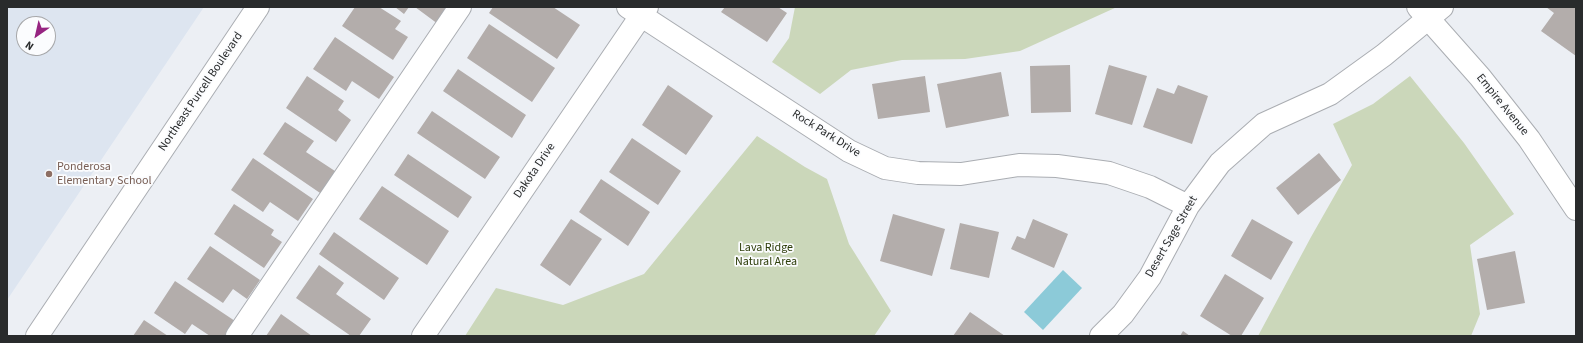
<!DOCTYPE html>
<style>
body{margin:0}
#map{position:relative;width:1583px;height:343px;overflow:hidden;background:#eceff4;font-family:"Source Sans 3",sans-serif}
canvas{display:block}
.frame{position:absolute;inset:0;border:8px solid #292b2c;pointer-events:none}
.north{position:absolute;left:16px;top:16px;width:40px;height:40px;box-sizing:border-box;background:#fbfcfe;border:1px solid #a7a8aa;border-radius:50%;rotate:214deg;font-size:11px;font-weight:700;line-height:16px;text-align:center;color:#292b2c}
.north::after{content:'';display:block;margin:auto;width:14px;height:18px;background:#962481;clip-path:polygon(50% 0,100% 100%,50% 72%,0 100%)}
</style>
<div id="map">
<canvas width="1583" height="343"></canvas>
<div class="frame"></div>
<div class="north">N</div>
</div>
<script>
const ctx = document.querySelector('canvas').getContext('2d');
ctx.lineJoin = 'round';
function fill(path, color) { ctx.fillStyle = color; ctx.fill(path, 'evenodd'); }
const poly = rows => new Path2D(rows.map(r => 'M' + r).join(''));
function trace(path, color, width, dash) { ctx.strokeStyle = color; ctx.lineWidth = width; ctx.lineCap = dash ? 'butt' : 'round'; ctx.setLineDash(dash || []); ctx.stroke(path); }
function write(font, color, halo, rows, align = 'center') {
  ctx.font = font + ' "Source Sans 3",sans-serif'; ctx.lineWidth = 3.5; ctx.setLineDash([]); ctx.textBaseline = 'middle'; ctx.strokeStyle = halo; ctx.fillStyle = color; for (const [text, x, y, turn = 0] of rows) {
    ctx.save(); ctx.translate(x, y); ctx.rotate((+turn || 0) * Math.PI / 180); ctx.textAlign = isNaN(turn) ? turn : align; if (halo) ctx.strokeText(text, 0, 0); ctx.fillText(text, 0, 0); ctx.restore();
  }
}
fill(poly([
 [7,7,204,7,7,300],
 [24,24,48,24,48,48,24,48]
]), '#dde5f0');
fill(poly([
 [795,7,1117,7,1020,51,965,59,902,60,851,70,820,94,772,62,789,38],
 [1410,76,1464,143,1514,214,1470,245,1480,314,1471,336,1258,336,1311,237,1352,165,1333,124,1373,104],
 [757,136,805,167,827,179,849,244,891,311,874,336,465,336,496,288,563,305,644,274]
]), '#cbd7ba');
fill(poly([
 [1063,270,1082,288,1043,330,1024,312]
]), '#8ccad8');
fill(poly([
 [355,7,379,7,401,21,395,29,408,37,393,60,342,26],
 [395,7,409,7,404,14],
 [415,7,450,7,438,24],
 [493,7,553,7,580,25,557,59,489,13],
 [725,7,778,7,787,13,767,42,721,12],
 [1546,7,1576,7,1576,56,1541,31,1554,13],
 [489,24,555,68,532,102,467,58],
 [335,37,394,77,379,99,352,81,346,91,313,69],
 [1070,65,1071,112,1031,113,1030,66],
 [1109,65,1147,76,1132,125,1095,114],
 [458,69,526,115,512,138,443,91],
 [1001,72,1009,116,946,128,937,84],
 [307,76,344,101,338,110,351,120,336,142,286,108],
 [925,76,930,112,878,119,872,84],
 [668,85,713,116,686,155,642,125],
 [1178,85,1208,96,1192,144,1143,127,1157,88,1174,94],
 [432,111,500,157,485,179,417,133],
 [285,122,314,141,306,152,338,173,323,195,263,154],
 [632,138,681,171,658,205,609,172],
 [1319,153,1341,180,1298,215,1276,188],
 [408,154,472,197,458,218,394,175],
 [253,158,313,199,298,221,270,202,263,212,231,190],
 [601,179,650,212,628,246,579,212],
 [382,186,449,231,427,265,359,219],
 [234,204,274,230,271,235,282,242,264,268,214,234],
 [893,214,945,229,932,276,880,261],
 [571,219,602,239,570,286,540,265],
 [1033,219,1068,234,1054,268,1011,249,1017,236,1025,239],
 [1252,219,1293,242,1271,280,1231,256],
 [960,223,999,232,989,278,950,269],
 [334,232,399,278,384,300,319,254],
 [210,246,260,280,247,299,233,289,223,303,187,279],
 [1515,251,1525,303,1487,310,1477,259],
 [319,265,344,283,336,294,371,319,359,336,351,336,296,298],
 [1225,274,1264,298,1241,336,1232,336,1200,316],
 [175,281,235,321,225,336,210,336,192,324,185,334,154,313],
 [970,312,1005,336,953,336],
 [281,314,312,336,266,336],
 [144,320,168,336,133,336],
 [1183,331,1190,336,1180,336]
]), '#b3adab');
const minor = poly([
 [628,7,849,151,885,168,918,173,961,174,1019,165,1057,166,1109,173,1150,187,1188,206],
 [37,336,258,7],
 [237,336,460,7],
 [423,336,647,7],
 [1101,336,1123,314,1150,277,1188,206,1220,163,1264,124,1330,94,1384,55,1442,7]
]);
const highway = poly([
 [1418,7,1480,77,1529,139,1576,209]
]);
trace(minor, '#aaadb2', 24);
trace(highway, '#aaadb2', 24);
trace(minor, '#fff', 22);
trace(highway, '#fff', 22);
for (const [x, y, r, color] of [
 [49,174,4,"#8d6e63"]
]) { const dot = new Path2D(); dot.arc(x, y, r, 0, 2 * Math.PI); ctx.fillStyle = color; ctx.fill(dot); trace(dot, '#fbfcfe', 1.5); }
write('12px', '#292b2c', '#fbfcfe', [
 ["Northeast Purcell Boulevard",201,92,-56],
 ["Empire Avenue",1502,105,51],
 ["Rock Park Drive",826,134,32],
 ["Dakota Drive",535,171,-56],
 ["Desert Sage Street",1172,237,-60]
]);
write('12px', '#785e54', '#fbfcfe', [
 ["Ponderosa",57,167],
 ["Elementary School",57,181]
], 'left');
write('12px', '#2d3d09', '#fbfcfe', [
 ["Lava Ridge",766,248],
 ["Natural Area",766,262]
]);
</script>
